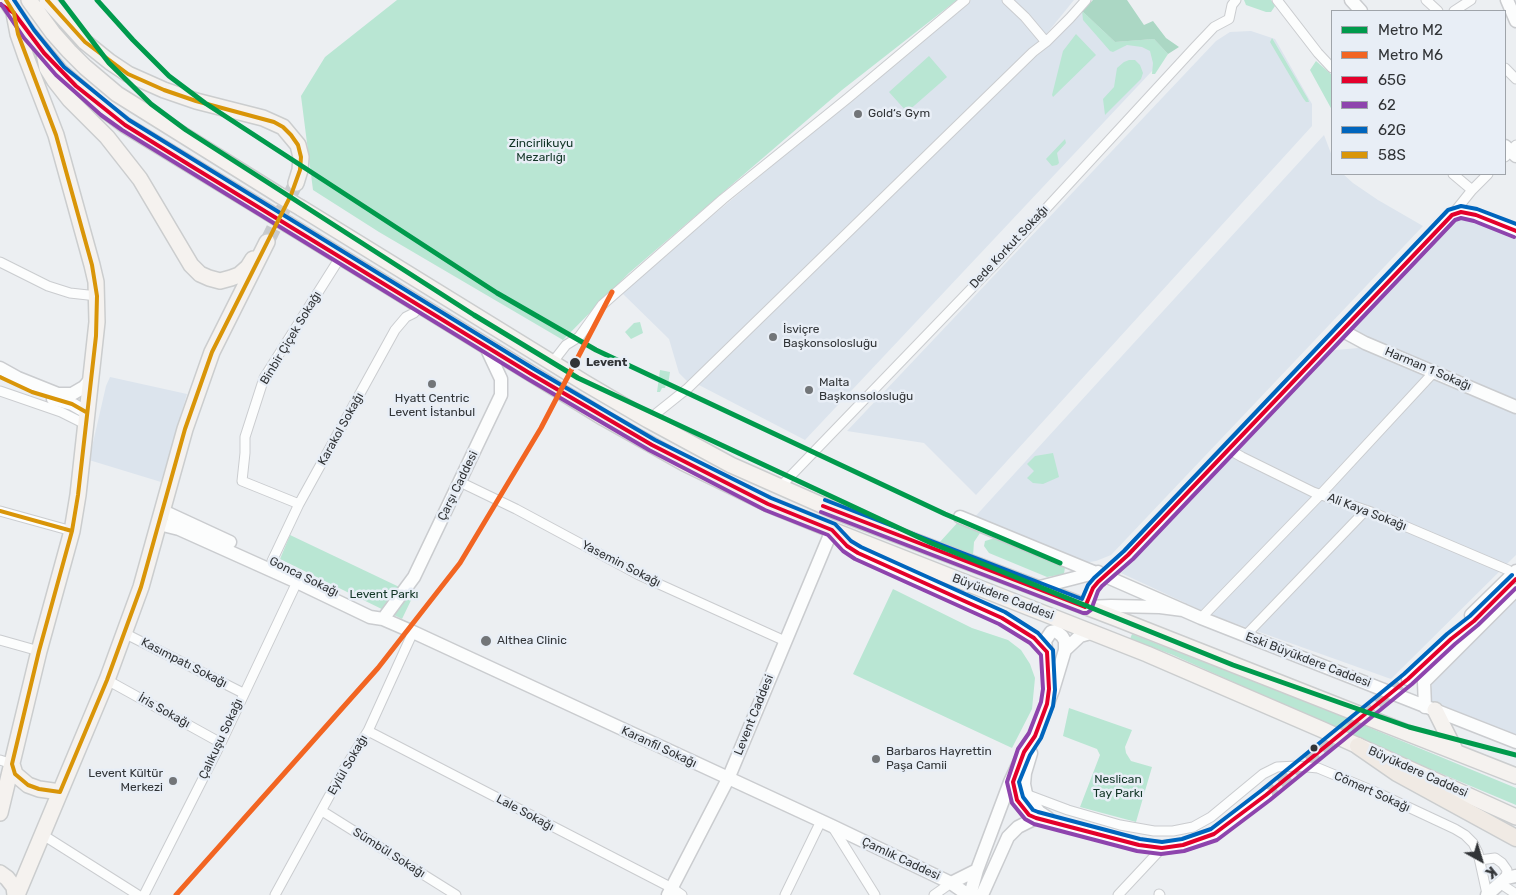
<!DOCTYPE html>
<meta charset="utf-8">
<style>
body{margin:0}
#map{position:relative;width:1516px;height:895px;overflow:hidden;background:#eceff2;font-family:Rubik,sans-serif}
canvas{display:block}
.legend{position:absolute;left:1331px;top:10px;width:175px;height:165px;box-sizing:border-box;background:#e8eef6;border:1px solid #9fa4aa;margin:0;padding:6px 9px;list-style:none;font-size:15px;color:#313437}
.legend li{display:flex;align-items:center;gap:10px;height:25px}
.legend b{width:25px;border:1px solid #9fa4aa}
.north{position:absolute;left:1456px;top:835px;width:50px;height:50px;-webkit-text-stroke:4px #e8eef6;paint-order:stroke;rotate:141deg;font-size:14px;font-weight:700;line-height:20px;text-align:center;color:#313437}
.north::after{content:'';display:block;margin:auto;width:18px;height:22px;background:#313437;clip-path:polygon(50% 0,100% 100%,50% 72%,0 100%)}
</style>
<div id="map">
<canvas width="1516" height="895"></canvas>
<ul class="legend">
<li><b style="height:6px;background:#009a4c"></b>Metro M2</li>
<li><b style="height:6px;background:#f26522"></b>Metro M6</li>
<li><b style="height:6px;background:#e4002b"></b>65G</li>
<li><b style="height:6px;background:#8e44ad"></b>62</li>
<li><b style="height:6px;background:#0065bd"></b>62G</li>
<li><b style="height:6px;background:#d99508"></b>58S</li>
</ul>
<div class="north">K</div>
</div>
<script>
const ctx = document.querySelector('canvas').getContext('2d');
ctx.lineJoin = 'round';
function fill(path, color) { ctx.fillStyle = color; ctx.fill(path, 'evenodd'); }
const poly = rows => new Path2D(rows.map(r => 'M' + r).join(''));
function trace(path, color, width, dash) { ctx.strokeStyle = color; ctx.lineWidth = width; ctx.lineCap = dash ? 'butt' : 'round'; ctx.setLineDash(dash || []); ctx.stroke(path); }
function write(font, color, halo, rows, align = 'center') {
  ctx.font = font + ' Rubik,sans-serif'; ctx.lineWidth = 5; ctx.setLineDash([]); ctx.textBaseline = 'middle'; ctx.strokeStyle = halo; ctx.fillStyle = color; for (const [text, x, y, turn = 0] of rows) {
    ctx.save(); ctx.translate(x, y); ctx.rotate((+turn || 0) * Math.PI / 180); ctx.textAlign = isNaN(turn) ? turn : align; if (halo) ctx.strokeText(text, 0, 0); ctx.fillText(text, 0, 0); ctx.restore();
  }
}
fill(poly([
 [971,0,1074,0,1035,48,689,383,679,373,669,339,621,292],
 [1082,11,1115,42,1154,39,1168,54,805,440,697,384],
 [1251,31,1275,39,1312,104,1312,126,976,495,924,443,847,431,1216,41,1230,32],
 [1324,135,1332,156,1332,174,1343,174,1353,183,1378,200,1423,226,1111,555,1096,561,1083,563,972,520],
 [1457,212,1516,234,1516,555,1391,679,1209,614,1121,573,1233,448,1325,351,1358,348,1354,324],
 [110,377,187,394,161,482,89,460,106,386],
 [1516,594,1516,745,1438,713,1429,697,1433,681]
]), '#dce4ed');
fill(poly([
 [397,0,957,0,842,90,629,273,563,340,379,232,313,190,301,96,325,57],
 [1244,0,1271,0,1275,6,1271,12,1266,12,1246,5],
 [1082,11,1115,42,1154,39,1168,54,1155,74,1152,74,1153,63,1150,51,1142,47,1127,45,1113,52,1110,51,1083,20],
 [1076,34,1096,55,1053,97,1052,95,1063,51],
 [1272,38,1308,99,1309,102,1306,102,1303,98,1270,42],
 [929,56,947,77,907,112,889,92],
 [1129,60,1135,60,1140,65,1143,73,1141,79,1105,115,1103,99,1114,87,1117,68,1124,62],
 [1316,61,1332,75,1332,110,1310,70],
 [1065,139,1066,143,1057,153,1059,163,1057,165,1052,166,1046,159],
 [640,322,643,333,631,339,625,332,634,323],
 [660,370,670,372,668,385,666,384,665,388,662,388,660,392,657,392],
 [1053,453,1059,477,1043,484,1033,483,1027,478,1034,471,1027,464,1035,456],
 [959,521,982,530,974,542,973,556,939,543],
 [290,535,414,594,402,619,280,559],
 [995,538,1065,567,1064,574,1047,577,989,553,984,546,985,541],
 [893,589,972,628,1008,640,1021,650,1030,664,1035,678,1032,709,1012,748,853,674],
 [1132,634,1317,706,1516,788,1516,805,1373,745,1173,655,1130,639],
 [1069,708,1132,730,1125,747,1126,753,1131,761,1152,767,1136,822,1080,807,1100,755,1097,749,1063,736]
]), '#b9e6d3');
fill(poly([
 [1093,0,1127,0,1144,25,1153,21,1166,38,1179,47,1168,54,1154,39,1115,42,1082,11]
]), '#abd7c4');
trace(poly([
 [1266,795,1408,679]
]), '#c7cacd', 12, [12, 6]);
trace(poly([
 [267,242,296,183]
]), '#c7cacd', 15, [15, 8]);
const street = poly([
 [1007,0,1025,17,1046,42],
 [1277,0,1318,53,1332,68],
 [1426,0,1438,11],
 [1454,11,1471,0],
 [1505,68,1516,79],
 [1505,157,1516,145],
 [1453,174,1472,190],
 [1452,215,1472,190,1488,174],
 [0,262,48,286,70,293,97,296],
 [552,363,566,345,579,337,602,305,723,199,848,98,965,0],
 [0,391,61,412,85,424],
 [648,420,688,388,1033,52,1046,42,1070,18,1086,0],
 [1228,449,1242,457,1313,492,1374,513,1508,570],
 [460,482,516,509,639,575,785,641],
 [780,487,995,264,1195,47,1214,27,1229,19,1232,5,1236,0],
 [299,504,242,481,245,453,245,437,264,378,341,256],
 [0,511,72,531],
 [272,561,299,504,395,330,406,317,414,313,420,305],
 [1201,618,1321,494,1434,372],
 [124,633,243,693],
 [1246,635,1366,510],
 [0,640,39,651],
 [107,680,221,743],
 [368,731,672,888,682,895],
 [0,760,12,764],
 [1028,795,1068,810,1120,825,1154,831,1173,831,1193,827,1211,817,1263,774,1277,767,1297,766,1318,768,1378,793,1455,829,1465,835,1473,843,1478,853,1487,894],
 [322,811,456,895],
 [832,826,875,895],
 [43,835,138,895],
 [1480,860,1495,858,1502,863,1507,870,1506,878],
 [1501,884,1516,894],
 [1159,894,1160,895],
 [144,895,221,743,297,582],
 [275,895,343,771,368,731,413,632],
 [785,895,821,821],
 [934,895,951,883],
 [1118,895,1162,848]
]);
const secondary = poly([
 [1351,0,1361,11],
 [1507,0,1516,21],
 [1505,146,1516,156],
 [1341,330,1365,343,1516,407],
 [0,368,18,378,58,394,72,394,84,387,91,379],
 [53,399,72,404,86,412],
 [163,511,230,542],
 [960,517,1096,573],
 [159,524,179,529,297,582,370,617,383,619,413,632,832,826,951,883,968,895],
 [1105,576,1201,618,1516,742],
 [1036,588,1098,572],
 [1183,610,1160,607,1111,606,1085,607,1093,588,1098,582,1114,569,1128,555,1228,449,1452,215,1461,212,1476,215,1516,231],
 [1471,615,1516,571],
 [383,619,414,577,501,395,501,379,485,345],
 [1065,650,1080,636,1094,632],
 [1408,679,1483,613],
 [1425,707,1424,682,1516,590],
 [1031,753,1025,773,1024,784,1026,794,1039,812,1048,818],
 [1014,779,1013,790,1017,800,1029,815,1036,818,1139,845,1162,848,1183,845,1202,839,1214,834,1266,795],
 [951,883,977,870],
 [668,895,728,779,832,530,847,546,858,553,1002,618,1034,638,1047,652],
 [970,895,977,870,1010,782,1024,752,1035,736,1053,690,1065,650,1065,641,1062,636,1056,631,1051,632,1045,641,1049,670,1049,689,1047,704],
 [982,895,1008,837,1018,827,1036,818],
 [1487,895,1506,878,1516,876]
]);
const primary = poly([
 [6,0,29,34,60,71,105,110,125,125,268,212],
 [29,0,53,33,69,51,85,67,117,94,279,195],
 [47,0,85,42,110,62,128,74,164,90,196,101,263,118,283,127,298,145,301,157,300,170,296,183],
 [44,53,47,68,55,81,70,100,107,137,140,179,191,265,200,274,209,278,220,281,231,278,239,275,248,267,253,259],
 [301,208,585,383,648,420,731,465,835,511,1118,619,1516,776],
 [289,225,604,418,684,463,768,504,832,530,1147,654,1323,730,1516,817],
 [1435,710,1456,752],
 [12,764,15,774,28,785,39,789,60,792],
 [0,813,39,651,72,531,78,495,97,322,96,282,92,265,56,135,26,57,18,34,14,13],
 [0,873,7,878,14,887,15,895],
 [17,895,107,680,141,587,185,429,212,352,267,242]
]);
const highway = poly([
 [1358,746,1397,773,1516,838]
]);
trace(street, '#cacccf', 11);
trace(secondary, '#cacccf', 15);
trace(primary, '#cbcdce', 18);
trace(highway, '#cbcdce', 19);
trace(street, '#fcfdfd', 9);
trace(secondary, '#fcfdfd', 12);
trace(primary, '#f5f2ef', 15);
trace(highway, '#f0eae4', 16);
const primaryBridge = poly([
 [279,195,301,208],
 [268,212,289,225]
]);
trace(primaryBridge, '#cbcdce', 18, []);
trace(primaryBridge, '#f5f2ef', 15);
trace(poly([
 [0,4,14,13,44,53,76,86,125,125,183,161,531,374,652,445,768,504,832,530,847,546,858,553,1002,618,1034,638,1047,652,1049,689,1047,704,1035,736,1024,752,1013,782,1017,800,1029,815,1036,818,1139,845,1162,848,1183,845,1214,834,1266,795,1408,679,1451,639,1474,621,1516,579],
 [823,506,1085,607,1093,588,1098,582,1128,555,1452,215,1461,212,1476,215,1516,231]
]), '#e4002b', 4);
trace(poly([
 [1,4,24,38,56,75,101,115,122,130,528,379,649,450,765,510,828,535,843,551,855,559,999,624,1030,643,1041,655,1043,689,1041,702,1029,733,1018,749,1007,782,1012,803,1025,819,1034,824,1137,851,1161,854,1184,851,1217,840,1270,800,1412,684,1455,644,1478,625,1516,588],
 [821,512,1083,613,1087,613,1091,610,1098,591,1102,586,1133,559,1455,220,1461,218,1474,221,1514,237]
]), '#8e44ad', 4);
trace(poly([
 [14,0,34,30,64,67,129,120,534,369,655,440,771,498,835,524,851,541,861,547,1005,612,1038,633,1053,650,1055,690,1053,706,1041,738,1030,755,1019,782,1023,797,1033,810,1038,812,1140,839,1162,842,1182,839,1211,829,1262,790,1404,674,1447,634,1470,616,1512,575],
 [825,500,1082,599,1088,585,1094,578,1124,551,1448,210,1461,206,1477,209,1516,224]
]), '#0065bd', 4);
trace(poly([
 [6,0,14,13,18,34,56,135,92,265,97,296,96,336,78,495,72,531,39,651,12,764,15,774,28,785,39,789,60,792,107,680,141,587,185,429,212,352,291,195,300,170,301,157,298,145,291,135,283,127,274,122,196,101,164,90,128,74,85,42,47,0],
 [0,377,32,392,72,404,86,412],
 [0,511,72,531]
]), '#d99508', 4);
trace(poly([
 [61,0,109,63,151,104,186,130,474,315,578,378,931,543,1233,665,1409,727,1516,755],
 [97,0,133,40,169,76,205,103,497,293,596,350,945,514,1060,563]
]), '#009a4c', 5);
trace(poly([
 [176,895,378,668,460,563,541,428,612,292]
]), '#f26522', 5);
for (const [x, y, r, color] of [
 [858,114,5,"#727578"],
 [773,337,5,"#727578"],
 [575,363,6,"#313437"],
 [432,384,5,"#727578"],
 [809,390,5,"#727578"],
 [486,641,6,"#727578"],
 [1314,748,4.5,"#313437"],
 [876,759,5,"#727578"],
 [173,781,5,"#727578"]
]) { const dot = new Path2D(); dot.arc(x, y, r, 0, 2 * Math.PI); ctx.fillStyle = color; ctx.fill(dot); trace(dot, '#e8eef6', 2); }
write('12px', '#313437', '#e8eef6', [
 ["Gold‘s Gym",868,114],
 ["İsviçre",783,330],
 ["Başkonsolosluğu",783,344],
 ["Malta",819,383],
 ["Başkonsolosluğu",819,397],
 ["Hyatt Centric",432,399,"center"],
 ["Levent İstanbul",432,413,"center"],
 ["Althea Clinic",497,641],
 ["Barbaros Hayrettin",886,752],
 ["Paşa Camii",886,766],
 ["Levent Kültür",163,774,"right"],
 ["Merkezi",163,788,"right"]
], 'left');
write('12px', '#113526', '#e8eef6', [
 ["Zincirlikuyu",541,144],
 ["Mezarlığı",541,158],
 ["Levent Parkı",384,595],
 ["Neslican",1118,780],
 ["Tay Parkı",1118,794]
]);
write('12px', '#313437', '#e8eef6', [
 ["Dede Korkut Sokağı",1009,247,-47],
 ["Binbir Çiçek Sokağı",291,338,-59],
 ["Harman 1 Sokağı",1428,369,23],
 ["Karakol Sokağı",341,429,-61],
 ["Çarşı Caddesi",458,486,-64],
 ["Ali Kaya Sokağı",1367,512,21],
 ["Yasemin Sokağı",621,564,27],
 ["Gonca Sokağı",304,577,26],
 ["Büyükdere Caddesi",1003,597,21],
 ["Eski Büyükdere Caddesi",1308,660,21],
 ["Kasımpatı Sokağı",184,663,27],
 ["İris Sokağı",164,711,29],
 ["Levent Caddesi",754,715,-68],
 ["Çalıkuşu Sokağı",221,739,-65],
 ["Karanfil Sokağı",659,747,25],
 ["Eylül Sokağı",348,765,-60],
 ["Büyükdere Caddesi",1418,772,24],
 ["Cömert Sokağı",1372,792,24],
 ["Lale Sokağı",525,813,28],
 ["Sümbül Sokağı",389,853,32],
 ["Çamlık Caddesi",901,859,25]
]);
write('bold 12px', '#313437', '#e8eef6', [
 ["Levent",586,363]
], 'left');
</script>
